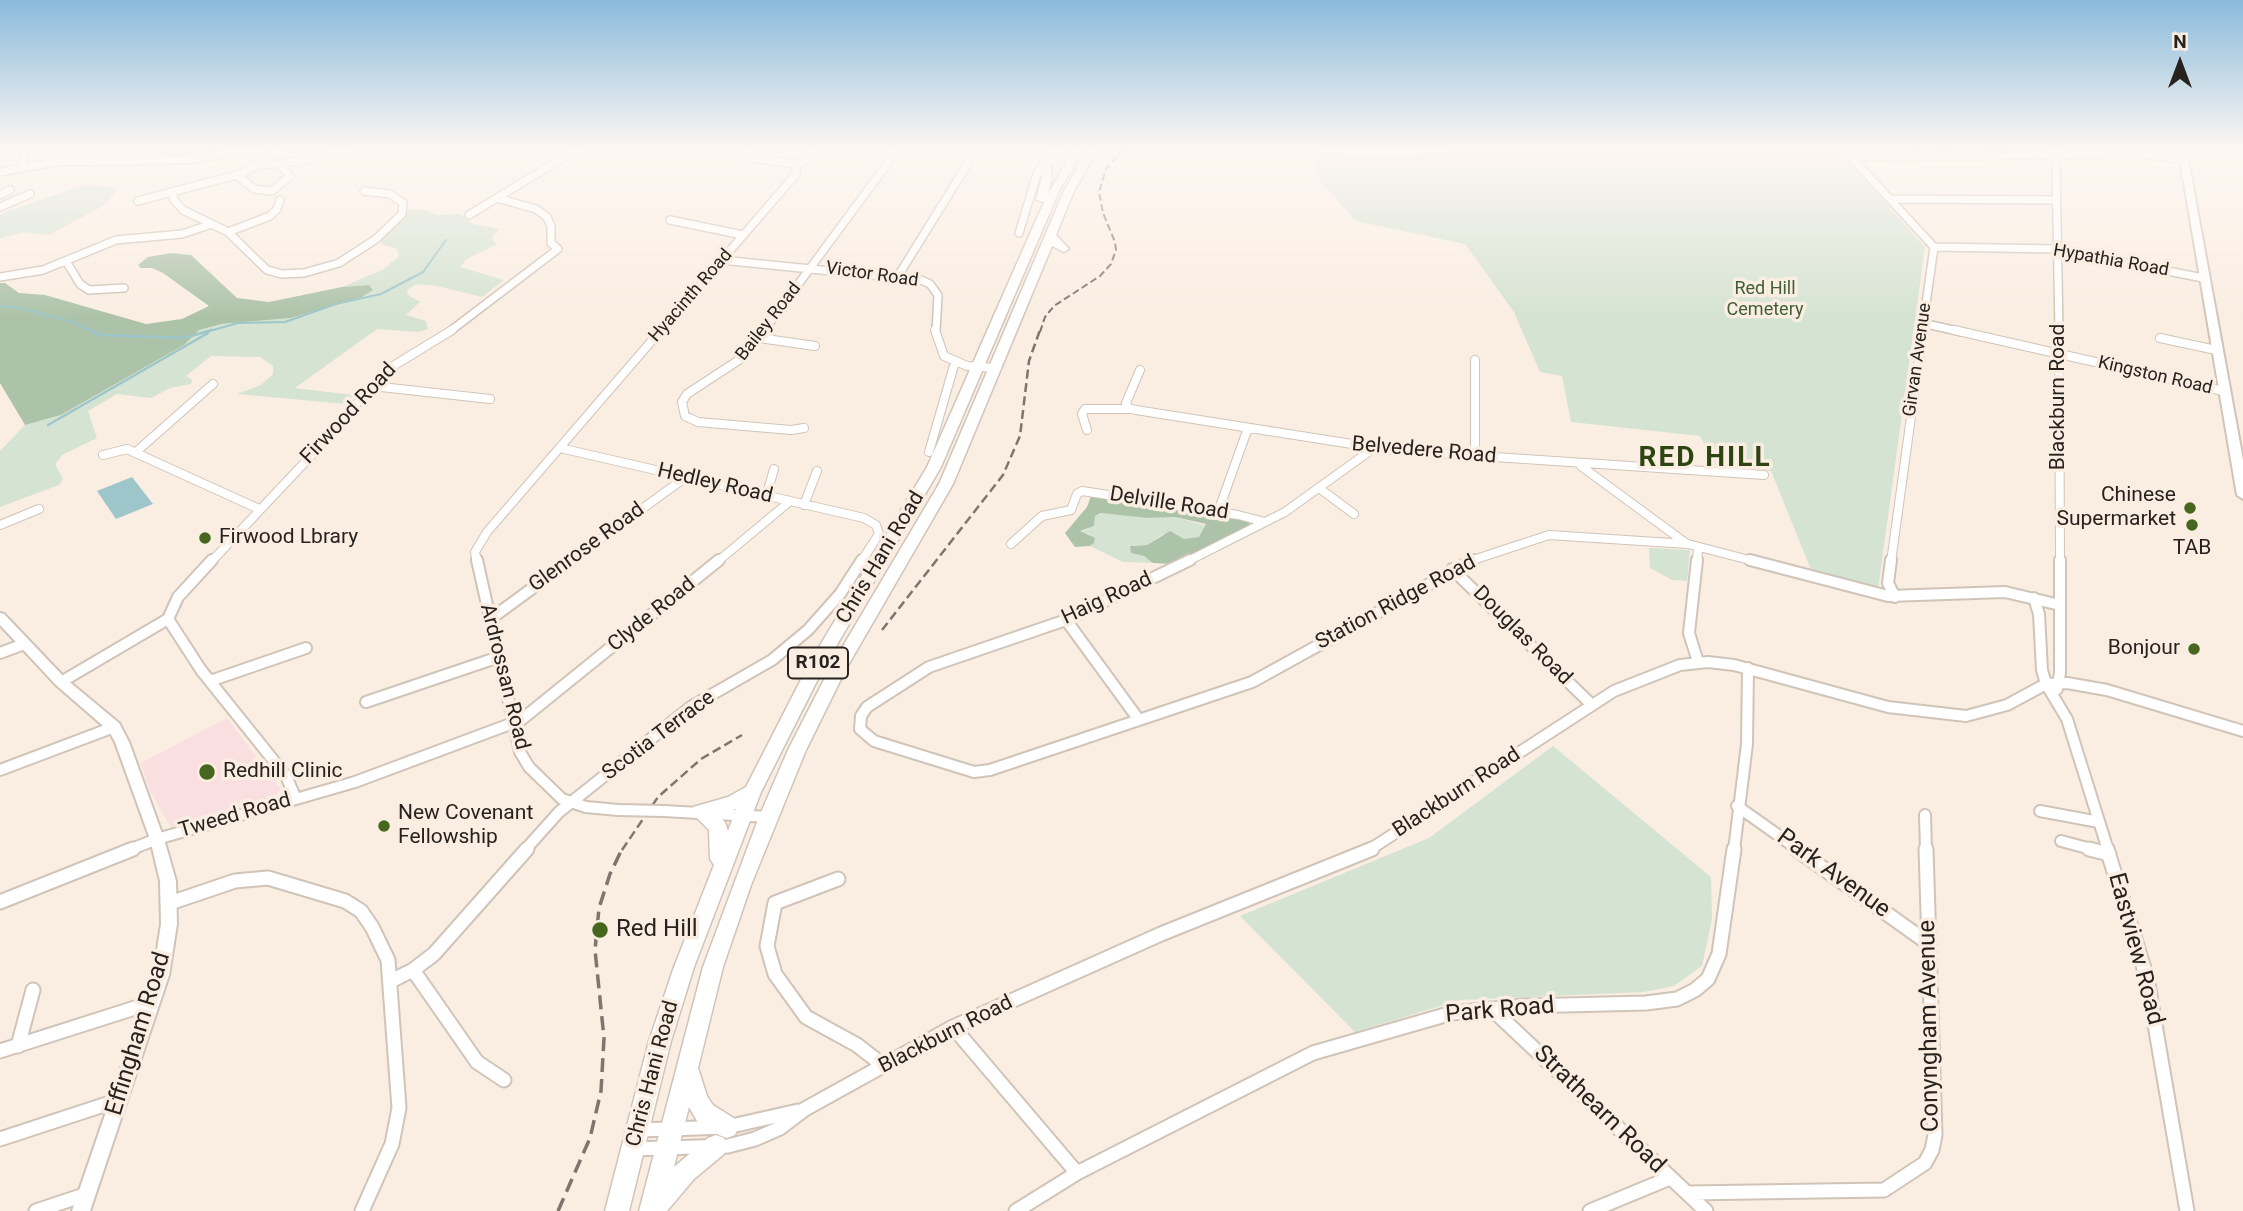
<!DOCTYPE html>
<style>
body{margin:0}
#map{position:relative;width:2243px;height:1211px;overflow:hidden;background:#faeee2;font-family:Roboto,sans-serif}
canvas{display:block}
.north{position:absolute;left:2145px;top:28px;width:70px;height:70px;-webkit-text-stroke:5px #faeee2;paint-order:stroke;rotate:0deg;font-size:19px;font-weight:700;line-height:28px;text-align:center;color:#27221e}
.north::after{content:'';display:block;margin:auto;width:24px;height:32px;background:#27221e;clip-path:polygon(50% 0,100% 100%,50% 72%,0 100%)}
</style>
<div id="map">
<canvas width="2243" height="1211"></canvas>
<div class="north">N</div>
</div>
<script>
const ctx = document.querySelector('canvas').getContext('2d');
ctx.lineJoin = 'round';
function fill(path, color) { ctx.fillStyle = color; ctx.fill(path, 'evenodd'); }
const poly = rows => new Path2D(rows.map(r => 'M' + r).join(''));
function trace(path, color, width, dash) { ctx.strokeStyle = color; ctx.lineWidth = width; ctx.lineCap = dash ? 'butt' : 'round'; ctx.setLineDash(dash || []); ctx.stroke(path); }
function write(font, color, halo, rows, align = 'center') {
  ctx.font = font + ' Roboto,sans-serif'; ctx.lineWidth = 7; ctx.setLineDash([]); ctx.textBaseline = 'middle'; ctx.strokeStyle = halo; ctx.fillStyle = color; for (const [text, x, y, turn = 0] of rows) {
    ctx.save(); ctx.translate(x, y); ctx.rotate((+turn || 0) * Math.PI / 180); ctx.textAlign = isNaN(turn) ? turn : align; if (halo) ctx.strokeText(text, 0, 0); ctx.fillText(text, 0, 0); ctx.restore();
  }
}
fill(poly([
 [227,718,281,790,266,803,171,827,149,789,141,763]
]), '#fadfe0');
fill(poly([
 [1463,148,1866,148,1872,153,1840,153,1925,247,1878,589,1812,572,1771,471,1715,465,1700,436,1571,422,1562,376,1540,372,1514,312,1465,244,1356,221,1320,181,1313,151,1380,157,1419,156],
 [84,185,106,186,117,190,105,205,49,235,25,232,0,238,0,215,5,212],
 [409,209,421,209,439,215,460,214,473,224,500,229,491,238,497,244,467,259,460,267,504,280,482,297,437,286,417,284,407,290,408,295,420,302,406,315,426,321,428,329,418,332,377,329,295,388,353,395,346,404,237,394,261,385,273,374,273,366,260,357,211,356,186,376,192,380,191,384,170,388,151,398,117,394,88,411,97,438,62,455,55,464,63,479,59,485,0,507,0,451,25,425,61,415,184,345,199,330,222,324,291,318,362,297,372,290,369,285,342,287,384,269,399,256,397,249,384,245,379,240],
 [1106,512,1148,518,1175,517,1207,526,1200,537,1184,539,1163,534,1147,545,1133,545,1131,553,1144,556,1153,563,1123,562,1090,546,1094,543,1090,535,1080,532,1094,526,1095,516],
 [1649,548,1690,550,1687,581,1672,580,1650,568],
 [1553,746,1711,877,1712,919,1702,966,1674,986,1644,992,1460,1000,1355,1032,1240,916,1429,838]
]), '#d5e3d2');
fill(poly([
 [171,253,191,255,237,298,269,302,342,287,369,285,373,290,362,297,291,318,222,324,199,330,184,345,61,415,25,425,0,383,0,283,5,283,19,293,45,295,146,324,182,319,209,306,163,273,152,268,141,268,138,265,148,257],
 [1091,496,1245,519,1251,525,1171,564,1153,563,1144,556,1131,553,1130,546,1147,545,1170,531,1184,539,1199,537,1206,524,1175,517,1148,518,1101,513,1095,516,1094,526,1080,531,1095,538,1094,543,1090,546,1075,547,1065,533,1087,507]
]), '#adc3a9');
fill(poly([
 [132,477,153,504,116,519,97,491]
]), '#9dc6cb');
trace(poly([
 [0,306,21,308,72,322,94,332],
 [206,332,238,323,285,322,336,304,381,294,423,272,446,240]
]), '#9dc6cb', 2);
trace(poly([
 [90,330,101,335,184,338,212,330],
 [48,425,208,333]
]), '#9dc6cb', 2.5);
const minorFar3 = poly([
 [749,148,747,156,751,158,796,164],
 [1321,148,1348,152,1407,153,1450,148],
 [2050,150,2055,153,2056,163,2059,332],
 [1045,162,1057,159,1065,148],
 [796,164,808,159,818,148],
 [261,165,300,161,354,148],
 [22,166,25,148],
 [0,172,54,162,187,160,261,148],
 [237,175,254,189,272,191,290,176,280,165],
 [172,193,174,200,183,210,228,232,267,270,282,274,304,273,339,263,376,239,402,214,403,203,390,194,364,191],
 [0,195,10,190],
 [1890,199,2057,200],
 [138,201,240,174,268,160,275,151,274,148],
 [0,207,30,194],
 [469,215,579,148],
 [670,220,743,235],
 [228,232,270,216,277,209,280,200],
 [1019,233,1037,174,1055,148],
 [1934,247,2057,249,2203,278],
 [721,260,921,280,930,284,938,295,936,332],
 [66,261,80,284,89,290,124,288],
 [898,276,970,160],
 [0,277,43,270,116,240,182,234,212,224],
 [1922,323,1962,332],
 [449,332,558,249,551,243,551,226,547,217,536,209,497,198],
 [660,332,796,174,796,164],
 [763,332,890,160,889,148],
 [1922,332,1934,247,1851,157,2141,154,2183,159]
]);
const minorFar2 = poly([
 [764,330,745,356,687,394,682,402,685,416,698,422,791,430,804,428],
 [935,330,944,356,967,366,996,368],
 [1954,330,2223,391],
 [2059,330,2060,562],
 [759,338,815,346],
 [2160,338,2216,350],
 [1475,360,1475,456],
 [1140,370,1126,403,1128,408,1136,410,1390,450,1764,475],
 [372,386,490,399],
 [1087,430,1082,414,1085,409,1131,409],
 [560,448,864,518,876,525,879,534,861,562],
 [136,452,213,384],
 [929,452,955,362],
 [103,455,127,449,259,509],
 [1581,466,1687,544],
 [1319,488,1354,514],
 [766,497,774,469],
 [804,505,817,471],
 [1218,512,1248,428],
 [0,525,39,509],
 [1011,544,1042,516,1071,510,1077,494,1082,491,1238,515,1265,522],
 [211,562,323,443,385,371,452,330],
 [477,562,475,552,487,532,661,330],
 [569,562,686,477],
 [717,562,789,502],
 [1186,562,1285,512,1374,448],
 [1467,562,1549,535,1688,544,1757,562],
 [1697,562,1698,548],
 [1891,562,1923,330]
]);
const minorFar1 = poly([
 [212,560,178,597,168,619,201,670,286,776,296,799],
 [477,560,520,752,529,767,562,799,586,807,618,810],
 [1190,560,1066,620,929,667,867,707,861,716,860,729,874,741,974,772,990,770,1252,682,1473,560],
 [1697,560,1689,633,1698,662],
 [1750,560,1888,596,2005,592,2060,605],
 [1891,560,1888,583,1895,597],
 [1452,569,1592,705],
 [2034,598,2039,614,2042,670,2046,684,2067,719,2108,850],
 [489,620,571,560],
 [1066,620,1139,720],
 [0,653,24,644],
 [210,681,306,648],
 [61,682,168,619],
 [2057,689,2060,673,2060,560],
 [366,702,499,657],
 [0,770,114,727],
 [1737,806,1799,850],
 [664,811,768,817],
 [2040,811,2099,822],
 [1925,815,1926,850],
 [2061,841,2095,850],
 [129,850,157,839,355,782,521,720,719,560],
 [525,850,559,812,692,706,772,660,808,630,840,594,862,560],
 [1369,850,1614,691,1680,665,1708,662,1734,665,1888,707,1966,716,2007,705,2046,684,2067,683,2107,690,2243,731],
 [1734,850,1747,744,1748,668]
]);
const minor = poly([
 [1796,849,1928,943],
 [2089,849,2109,854],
 [2107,849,2147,978,2187,1211],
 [838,879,775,903,767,946,775,974,806,1017,857,1045,884,1066],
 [0,902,133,849],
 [170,903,235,881,268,878,345,901,361,911,372,927,388,960,399,1108,392,1144,362,1211],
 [413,970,477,1062,504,1080],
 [391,981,413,970,434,954,527,849],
 [1492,1009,1706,1211],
 [953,1027,1077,1173],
 [18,1046,33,990],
 [0,1051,141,1006],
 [638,1130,727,1127,798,1111],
 [0,1139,119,1100],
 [633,1149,728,1146,755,1139,780,1128,805,1109,953,1027,1161,934,1372,849],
 [1688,1193,1884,1190,1925,1163,1932,1150,1935,1135,1926,849],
 [36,1211,87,1194],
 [1016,1211,1077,1173,1313,1053,1452,1013,1523,1006,1646,1003,1677,999,1695,990,1708,979,1719,954,1734,849],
 [1590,1211,1670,1178]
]);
const tertiary = poly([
 [0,613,4,614,66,679,119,723,129,742,164,839,176,881,177,924,169,975,90,1211,72,1211,153,975,161,924,160,881,150,839,115,742,109,731,56,685,0,625,0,613]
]);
const secondary = poly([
 [2178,148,2186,148,2243,460,2243,499,2237,495,2178,148]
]);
const primary = poly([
 [1074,148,1084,148,1060,189,941,467,824,667,761,792,694,967,671,1041,629,1211,605,1211,649,1041,674,967,714,865,710,859,709,830,691,812,693,807,728,797,746,787,810,662,927,467,1044,202,1036,200,1042,177,1040,162,1045,159,1050,162,1052,177,1048,194,1074,148],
 [736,809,728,831,725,822,717,815,736,809],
 [1089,148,1099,148,1074,191,1056,235,1069,249,1064,252,1052,246,953,484,846,669,806,750,751,885,723,967,698,1068,707,1096,713,1105,735,1119,738,1127,735,1135,727,1138,719,1135,697,1121,689,1107,674,1167,708,1138,716,1135,724,1138,727,1146,724,1154,694,1179,667,1211,639,1211,703,967,759,817,788,750,830,668,939,484,1064,191,1089,148]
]);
trace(minorFar3, '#d0c4b9', 10);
trace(minorFar2, '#d0c4b9', 10);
trace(minorFar1, '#d0c4b9', 14);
trace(minor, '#d0c4b9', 17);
trace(tertiary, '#d0c4b9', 4);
trace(secondary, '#d0c4b9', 4);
trace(primary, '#d0c4b9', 3);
trace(minorFar3, '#fff', 7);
trace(minorFar2, '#fff', 8);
trace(minorFar1, '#fff', 10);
trace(minor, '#fff', 13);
fill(tertiary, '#fff');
fill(secondary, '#fff');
fill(primary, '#fff');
trace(poly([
 [1040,332,1045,317,1054,306,1100,276,1111,264,1116,250,1115,242,1103,213,1099,192,1106,169,1124,148]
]), '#7d756e', 2, [7, 3.5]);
trace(poly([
 [882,630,1003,475,1020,436,1029,361,1040,330],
 [622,850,658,797,701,759,742,735]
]), '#7d756e', 2.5, [9, 4.5]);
trace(poly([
 [558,1211,590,1138,601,1091,604,1038,595,950,599,908,610,874,622,849]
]), '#7d756e', 3.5, [14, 7]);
const minorBridge = poly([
 [618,810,664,811]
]);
trace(minorBridge, '#d0c4b9', 14, []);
trace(minorBridge, '#fff', 10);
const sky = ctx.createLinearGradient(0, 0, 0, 317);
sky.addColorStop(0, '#8abbdc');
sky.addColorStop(0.47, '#fdf7f2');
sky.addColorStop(1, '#fdf7f200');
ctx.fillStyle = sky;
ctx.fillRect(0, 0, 2243, 317);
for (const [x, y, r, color] of [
 [2190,508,7,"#46671d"],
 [2192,525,7,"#46671d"],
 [205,538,7,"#46671d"],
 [2194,649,7,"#46671d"],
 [207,772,9,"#46671d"],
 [384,826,7,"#46671d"],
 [600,930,9,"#46671d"]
]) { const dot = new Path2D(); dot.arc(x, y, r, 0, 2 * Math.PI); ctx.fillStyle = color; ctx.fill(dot); trace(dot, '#faeee2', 2.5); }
write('18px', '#27221e', '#faeee2', [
 ["Hypathia Road",2111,261,10],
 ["Victor Road",872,275,8],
 ["Hyacinth Road",691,296,-49],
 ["Bailey Road",769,322,-52],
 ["Girvan Avenue",1918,360,-82],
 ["Kingston Road",2155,376,13]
]);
write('18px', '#3e5f37', '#faeee2', [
 ["Red Hill",1765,289],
 ["Cemetery",1765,310]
]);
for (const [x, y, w] of [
 [818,663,60]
]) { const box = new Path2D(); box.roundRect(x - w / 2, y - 15.5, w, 31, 5); ctx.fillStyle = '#faeee2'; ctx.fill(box); trace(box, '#27221e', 2); }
write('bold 19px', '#27221e', null, [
 ["R102",818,663]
]);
write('21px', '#27221e', '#faeee2', [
 ["Blackburn Road",2059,397,-90],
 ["Firwood Road",349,414,-47],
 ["Belvedere Road",1424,451,5],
 ["Hedley Road",715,484,13],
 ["Delville Road",1169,504,9],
 ["Glenrose Road",587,548,-36],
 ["Chris Hani Road",881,558,-59],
 ["Haig Road",1107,599,-25],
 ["Station Ridge Road",1396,603,-28],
 ["Clyde Road",652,615,-39],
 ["Douglas Road",1522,636,45],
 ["Ardrossan Road",504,677,76],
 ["Scotia Terrace",659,736,-37],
 ["Blackburn Road",1457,793,-33],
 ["Tweed Road",235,816,-16],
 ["Blackburn Road",946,1035,-27],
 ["Chris Hani Road",653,1074,-75]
]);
write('21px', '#27221e', '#faeee2', [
 ["Chinese",2176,496,"right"],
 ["Supermarket",2176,520,"right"],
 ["Firwood Lbrary",219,538],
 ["TAB",2192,549,"center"],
 ["Bonjour",2180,649,"right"],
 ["Redhill Clinic",223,772],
 ["New Covenant",398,814],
 ["Fellowship",398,838]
], 'left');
write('24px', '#27221e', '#faeee2', [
 ["Park Avenue",1833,874,36],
 ["Eastview Road",2135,949,75],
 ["Park Road",1500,1011,-5],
 ["Conyngham Avenue",1930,1026,-91],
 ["Effingham Road",139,1034,-73],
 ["Strathearn Road",1599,1110,44]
]);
write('24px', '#27221e', '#faeee2', [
 ["Red Hill",616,930]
], 'left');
ctx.letterSpacing = '2px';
write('bold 28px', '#2e4412', '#faeee2', [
 ["RED HILL",1705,459]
]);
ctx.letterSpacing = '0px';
</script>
